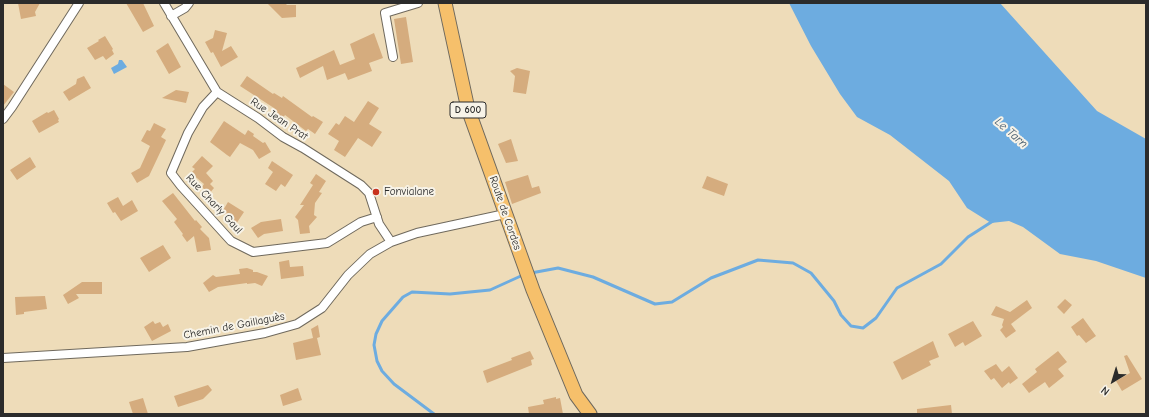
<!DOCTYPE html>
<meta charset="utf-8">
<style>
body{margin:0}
#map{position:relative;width:1149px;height:417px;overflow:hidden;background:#eedcb9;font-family:"Comic Neue",sans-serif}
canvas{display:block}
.frame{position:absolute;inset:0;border:4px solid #2b2b2b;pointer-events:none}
.north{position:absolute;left:1093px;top:361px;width:40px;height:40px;-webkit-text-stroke:3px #f7f3e8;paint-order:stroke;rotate:218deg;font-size:11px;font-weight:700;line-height:16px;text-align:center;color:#2b2b2b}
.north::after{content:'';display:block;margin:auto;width:14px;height:18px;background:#2b2b2b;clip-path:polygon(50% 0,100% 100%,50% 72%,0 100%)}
</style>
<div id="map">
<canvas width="1149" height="417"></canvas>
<div class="frame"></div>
<div class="north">N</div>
</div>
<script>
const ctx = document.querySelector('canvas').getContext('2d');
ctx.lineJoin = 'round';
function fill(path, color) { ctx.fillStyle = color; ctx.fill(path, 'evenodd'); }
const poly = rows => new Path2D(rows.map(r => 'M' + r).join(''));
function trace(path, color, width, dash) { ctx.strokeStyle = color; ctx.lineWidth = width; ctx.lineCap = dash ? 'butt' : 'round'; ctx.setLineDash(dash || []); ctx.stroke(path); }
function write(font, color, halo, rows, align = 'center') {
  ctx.font = font + ' "Comic Neue",sans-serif'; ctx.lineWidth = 4; ctx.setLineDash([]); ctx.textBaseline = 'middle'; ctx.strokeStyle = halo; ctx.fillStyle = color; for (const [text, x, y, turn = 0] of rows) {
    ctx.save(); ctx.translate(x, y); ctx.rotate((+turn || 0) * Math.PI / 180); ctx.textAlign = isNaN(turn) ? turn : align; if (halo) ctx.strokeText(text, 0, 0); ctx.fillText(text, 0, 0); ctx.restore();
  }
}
fill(poly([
 [789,3,1000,3,1097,111,1146,139,1146,278,1096,261,1060,254,1023,227,1009,221,991,223,967,208,949,181,890,135,857,117,840,94,811,46],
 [119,60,122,60,127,67,114,74,111,68,118,64]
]), '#6dace0');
trace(poly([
 [531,273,558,268,593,277,655,304,672,302,711,278,758,260,793,263,811,273,834,301,841,315,851,326,863,328,876,318,897,288,941,264,968,237,993,221],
 [434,414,394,384,382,371,377,361,374,345,376,334,382,321,403,297,412,292,450,294,490,290,523,275]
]), '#6dace0', 3);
fill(poly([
 [18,3,40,3,35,12,36,16,21,19],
 [126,3,143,3,154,26,143,32],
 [267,3,285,3,287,5,296,5,296,17,282,18],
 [406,17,413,62,401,64,394,19],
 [215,30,227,33,222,51,231,46,238,57,221,67,213,52,211,53,205,42,213,38],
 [374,33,383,58,369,63,372,71,348,80,345,73,327,80,323,66,300,78,296,68,334,50,340,65,355,59,350,44],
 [105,36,113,49,112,50,114,54,106,60,103,56,95,60,87,48,99,41,98,40],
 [168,43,181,67,169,74,156,51],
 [517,68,530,71,526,94,513,92,515,76,510,71],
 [84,76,91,88,69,101,63,92,76,84,77,79],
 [247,76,273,94,274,93,282,98,283,96,312,117,313,116,323,122,315,134,308,129,306,131,285,115,283,118,273,111,274,108,240,86],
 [3,84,14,92,3,106],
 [176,90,189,92,186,103,162,98],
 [368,101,379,108,369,124,382,132,372,147,358,138,345,157,334,150,339,141,328,134,336,123,339,125,345,116,354,122],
 [54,110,59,119,58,120,59,122,39,133,32,121,47,112,48,113],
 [224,121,245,135,248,130,254,134,253,136,263,143,265,142,271,152,259,159,253,150,240,143,230,157,227,155,210,142],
 [154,123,166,129,161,137,166,140,149,176,137,183,131,173,140,168,150,146,141,141,147,130,150,131],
 [511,139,518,161,506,163,498,144],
 [202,156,213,166,206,173,213,181,210,184,214,188,209,194,202,187,204,184,191,173,195,169,192,167],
 [30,157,36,167,17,180,10,170],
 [272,161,293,175,285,187,281,184,276,191,265,184,273,172,268,168],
 [316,174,326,181,319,192,322,193,315,203,314,215,317,217,309,226,310,233,300,234,298,220,295,217,304,205,300,205,313,185,310,183],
 [528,175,532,188,539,186,541,193,512,204,505,182],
 [707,176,728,184,724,196,702,188],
 [173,193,195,221,196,220,202,227,200,229,209,238,211,250,197,252,194,236,187,242,182,235,183,234,174,222,177,219,162,201],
 [118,197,123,206,132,200,138,211,121,221,115,212,113,213,107,203],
 [228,202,244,212,236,224,226,217,227,216,222,212],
 [281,219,283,231,264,234,258,238,251,228,261,222],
 [163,245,171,258,149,272,140,258],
 [289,260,290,267,303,266,304,276,281,279,279,262],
 [247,268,253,270,253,272,257,272,268,276,262,286,255,283,247,284,247,283,218,287,209,292,203,283,213,275,216,277,240,274,239,269],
 [82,282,102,282,102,294,76,294,79,298,68,304,63,295],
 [45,296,47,309,24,312,24,314,16,315,15,297],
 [1065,299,1072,305,1064,314,1057,307],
 [1027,300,1032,308,1011,324,1016,331,1006,338,1000,330,1003,327,1002,325,1004,319,991,315,996,306,1010,312],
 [1083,318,1096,336,1086,343,1079,335,1077,336,1071,327],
 [153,321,155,324,160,322,163,327,168,324,171,331,152,341,144,327],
 [973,321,982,336,965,346,963,342,955,347,948,334],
 [318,325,320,337,317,338,321,355,296,360,293,343,313,338,311,329],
 [933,341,939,357,929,361,931,365,902,380,893,362],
 [530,351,534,359,531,360,532,365,487,383,483,371,512,360,511,358],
 [1058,351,1067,362,1058,369,1064,376,1049,388,1045,382,1029,393,1022,384,1037,372,1035,369],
 [1127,355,1142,379,1122,391,1116,381,1130,373,1124,356],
 [996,364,1002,372,1009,366,1018,378,1010,384,1009,382,1002,388,994,378,991,380,984,371],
 [208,385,212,390,203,399,178,407,174,396],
 [298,388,302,400,283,406,280,395],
 [556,397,556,399,560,398,563,414,529,414,528,407,544,404,543,400],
 [143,398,148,414,133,414,129,402],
 [951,405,952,414,917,414,917,409]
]), '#d5ac7e');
const street = poly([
 [164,3,217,92,258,118,283,137,303,148,361,185,369,193,379,224,391,242],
 [171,16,185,8,189,3],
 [393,57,385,13,418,3],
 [217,92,203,107,188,133,171,173,181,186,231,241,253,252,327,243,361,222,377,217],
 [3,119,12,107,79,3],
 [3,358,187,347,265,333,297,324,322,308,348,275,370,254,391,242,417,233,505,214]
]);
const primary = poly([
 [445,3,468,109,533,290,576,395,590,414]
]);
trace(street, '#6f695d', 10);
trace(primary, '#6f695d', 15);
trace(street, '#fff', 8);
trace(primary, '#f6c06b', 13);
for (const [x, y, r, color] of [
 [376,192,4,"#c8321e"]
]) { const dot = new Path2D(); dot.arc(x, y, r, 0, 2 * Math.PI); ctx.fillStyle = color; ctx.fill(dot); trace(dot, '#f7f3e8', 1.5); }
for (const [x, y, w] of [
 [468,110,36]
]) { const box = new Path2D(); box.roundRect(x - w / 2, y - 8, w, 16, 3); ctx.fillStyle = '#f7f3e8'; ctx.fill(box); trace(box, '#2b2b2b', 1); }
write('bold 10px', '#2b2b2b', null, [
 ["D 600",468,110]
]);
write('11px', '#2b2b2b', '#f7f3e8', [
 ["Rue Jean Prat",279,119,34],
 ["Rue Charly Gaul",214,204,47],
 ["Route de Cordes",505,213,71],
 ["Chemin de Gaillaguès",234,326,-11]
]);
write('11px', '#2b2b2b', '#f7f3e8', [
 ["Fonvialane",384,192]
], 'left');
write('italic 12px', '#42586a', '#f7f3e8', [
 ["Le Tarn",1011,133,41]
]);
</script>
